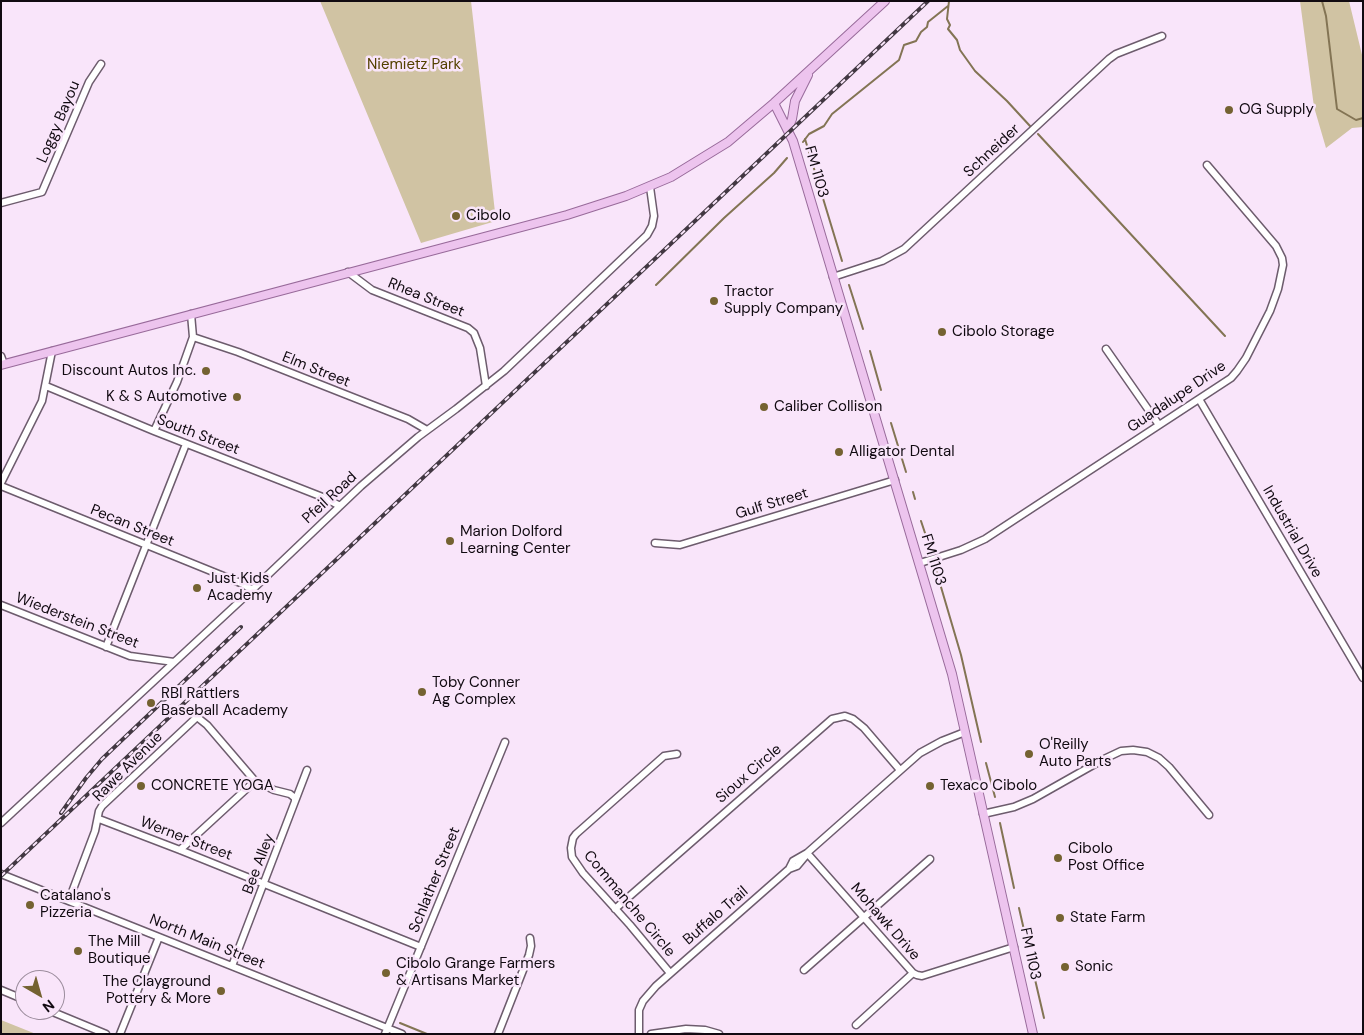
<!DOCTYPE html>
<style>
body{margin:0}
#map{position:relative;width:1364px;height:1035px;overflow:hidden;background:#f9e5fa;font-family:"DM Sans",sans-serif}
canvas{display:block}
.frame{position:absolute;inset:0;border:2px solid #110a11;pointer-events:none}
.north{position:absolute;left:15px;top:970px;width:50px;height:50px;box-sizing:border-box;background:#f9e5fa;border:1px solid #9c8d9d;border-radius:50%;rotate:142deg;font-size:14px;font-weight:700;line-height:20px;text-align:center;color:#110a11}
.north::after{content:'';display:block;margin:auto;width:18px;height:22px;background:#746231;clip-path:polygon(50% 0,100% 100%,50% 72%,0 100%)}
</style>
<div id="map">
<canvas width="1364" height="1035"></canvas>
<div class="frame"></div>
<div class="north">N</div>
</div>
<script>
const ctx = document.querySelector('canvas').getContext('2d');
ctx.lineJoin = 'round';
function fill(path, color) { ctx.fillStyle = color; ctx.fill(path, 'evenodd'); }
const poly = rows => new Path2D(rows.map(r => 'M' + r).join(''));
function trace(path, color, width, dash) { ctx.strokeStyle = color; ctx.lineWidth = width; ctx.lineCap = dash ? 'butt' : 'round'; ctx.setLineDash(dash || []); ctx.stroke(path); }
function write(font, color, halo, rows, align = 'center') {
  ctx.font = font + ' "DM Sans",sans-serif'; ctx.lineWidth = 5; ctx.setLineDash([]); ctx.textBaseline = 'middle'; ctx.strokeStyle = halo; ctx.fillStyle = color; for (const [text, x, y, turn = 0] of rows) {
    ctx.save(); ctx.translate(x, y); ctx.rotate((+turn || 0) * Math.PI / 180); ctx.textAlign = isNaN(turn) ? turn : align; if (halo) ctx.strokeText(text, 0, 0); ctx.fillText(text, 0, 0); ctx.restore();
  }
}
fill(poly([
 [320,1,471,1,496,221,421,243],
 [1300,1,1349,1,1363,59,1363,127,1352,128,1326,148,1314,107],
 [1,1020,36,1034,1,1034]
]), '#d0c3a3');
trace(poly([
 [949,1,947,19,950,25,948,29,957,40,960,50,975,71,1007,101,1030,126],
 [1322,1,1326,16,1337,109,1356,120,1363,118],
 [1038,134,1225,336],
 [805,139,842,261],
 [803,142,809,134,824,126,832,114,899,60,904,45,916,41,921,32,927,27,928,22,948,6],
 [656,285,724,218,774,173,787,158],
 [849,285,863,329],
 [870,351,881,390],
 [891,423,906,472],
 [913,492,915,499],
 [921,521,930,548],
 [936,570,961,655,981,742],
 [986,763,995,797],
 [1000,823,1014,888],
 [1019,908,1024,930],
 [1030,958,1044,1018],
 [400,1023,427,1034]
]), '#837454', 2);
const minor = poly([
 [1,203,42,192,89,82,101,64],
 [348,272,372,290,468,328,474,333,480,348,486,386],
 [833,277,882,261,904,249,1109,59,1116,54,1162,36],
 [193,337,238,352,408,419,427,430],
 [1106,349,1159,425],
 [1,356,4,364],
 [46,386,154,431,325,498,340,506],
 [1199,399,1363,678],
 [154,431,177,382,193,337,191,314],
 [1,483,42,401,52,351],
 [1,486,243,584,252,590],
 [655,543,680,545,895,480],
 [920,563,961,550,985,539,1231,378,1237,371,1246,358,1270,311,1278,289,1283,265,1282,258,1276,246,1207,165],
 [1,605,130,656,174,662],
 [106,647,186,444],
 [983,814,1014,807,1033,799,1102,760,1121,751,1133,750,1147,752,1159,758,1169,767,1209,815],
 [99,819,180,850,421,947],
 [1,823,252,590,361,486,418,437,456,409,504,371,647,235,652,226,654,216,650,187],
 [180,850,255,781],
 [807,853,913,973,917,975,922,976,1014,947],
 [789,869,797,866,807,854],
 [1,874,402,1034],
 [69,900,95,831,99,811,102,806,197,717,207,725,255,781,274,790,290,794,295,798,295,801],
 [615,909,832,719,845,716,853,719,864,728,900,770],
 [232,966,307,770],
 [804,970,930,859],
 [670,973,630,925,583,873,572,857,571,848,573,838,576,834,664,756,677,754],
 [1,990,25,1000],
 [48,1010,106,1034],
 [856,1025,913,973],
 [120,1034,159,937],
 [385,1034,505,742],
 [498,1034,529,955,531,946,530,938],
 [639,1034,639,1010,643,1001,656,986,789,869,793,861,807,853,920,753,942,741,965,732],
 [651,1034,686,1029,705,1030,719,1034]
]);
const major = poly([
 [774,103,793,141,952,674,1033,1034],
 [788,129,792,119,795,101,808,75],
 [1,365,567,215,626,196,671,177,728,142,774,103,885,1]
]);
trace(minor, '#6d5c6d', 9);
trace(major, '#986a9a', 10);
trace(minor, '#fff', 6);
trace(major, '#edc4ee', 8);
const rail = poly([
 [61,813,86,778,102,759,241,627],
 [1,876,928,1]
]);
trace(rail, '#423842', 4);
trace(rail, '#f9e5fa', 2, [5.5]);
for (const [x, y, r, color] of [
 [1229,110,5,"#746231"],
 [456,216,5,"#746231"],
 [714,301,5,"#746231"],
 [942,332,5,"#746231"],
 [206,371,5,"#746231"],
 [237,397,5,"#746231"],
 [764,407,5,"#746231"],
 [839,452,5,"#746231"],
 [450,541,5,"#746231"],
 [197,588,5,"#746231"],
 [422,692,5,"#746231"],
 [151,703,5,"#746231"],
 [1029,754,5,"#746231"],
 [141,786,5,"#746231"],
 [930,786,5,"#746231"],
 [1058,858,5,"#746231"],
 [30,905,5,"#746231"],
 [1060,918,5,"#746231"],
 [78,951,5,"#746231"],
 [1065,967,5,"#746231"],
 [386,973,5,"#746231"],
 [221,991,5,"#746231"]
]) { const dot = new Path2D(); dot.arc(x, y, r, 0, 2 * Math.PI); ctx.fillStyle = color; ctx.fill(dot); trace(dot, '#f9e5fa', 2); }
write('15px', '#534000', '#f9e5fa', [
 ["Niemietz Park",414,65]
]);
write('15px', '#110a11', '#f9e5fa', [
 ["OG Supply",1239,110],
 ["Cibolo",466,216],
 ["Tractor",724,292],
 ["Supply Company",724,309],
 ["Cibolo Storage",952,332],
 ["Discount Autos Inc.",196,371,"right"],
 ["K & S Automotive",227,397,"right"],
 ["Caliber Collison",774,407],
 ["Alligator Dental",849,452],
 ["Marion Dolford",460,532],
 ["Learning Center",460,549],
 ["Just Kids",207,579],
 ["Academy",207,596],
 ["Toby Conner",432,683],
 ["Ag Complex",432,700],
 ["RBI Rattlers",161,694],
 ["Baseball Academy",161,711],
 ["O'Reilly",1039,745],
 ["Auto Parts",1039,762],
 ["CONCRETE YOGA",151,786],
 ["Texaco Cibolo",940,786],
 ["Cibolo",1068,849],
 ["Post Office",1068,866],
 ["Catalano's",40,896],
 ["Pizzeria",40,913],
 ["State Farm",1070,918],
 ["The Mill",88,942],
 ["Boutique",88,959],
 ["Cibolo Grange Farmers",396,964],
 ["& Artisans Market",396,981],
 ["Sonic",1075,967],
 ["The Clayground",211,982,"right"],
 ["Pottery & More",211,999,"right"]
], 'left');
write('15px', '#110a11', '#f9e5fa', [
 ["Loggy Bayou",59,122,-67],
 ["Schneider",992,151,-43],
 ["FM 1103",816,172,74],
 ["Rhea Street",426,298,22],
 ["Elm Street",316,370,22],
 ["Guadalupe Drive",1177,397,-34],
 ["South Street",198,435,21],
 ["Pfeil Road",330,498,-43],
 ["Gulf Street",772,504,-17],
 ["Pecan Street",132,526,22],
 ["Industrial Drive",1292,532,60],
 ["FM 1103",933,560,73],
 ["Wiederstein Street",77,621,21],
 ["Rawe Avenue",128,767,-45],
 ["Sioux Circle",749,774,-41],
 ["Werner Street",186,839,21],
 ["Bee Alley",259,864,-69],
 ["Schlather Street",435,880,-68],
 ["Commanche Circle",629,904,50],
 ["Buffalo Trail",716,916,-41],
 ["Mohawk Drive",885,922,49],
 ["North Main Street",207,942,22],
 ["FM 1103",1030,954,78]
]);
</script>
